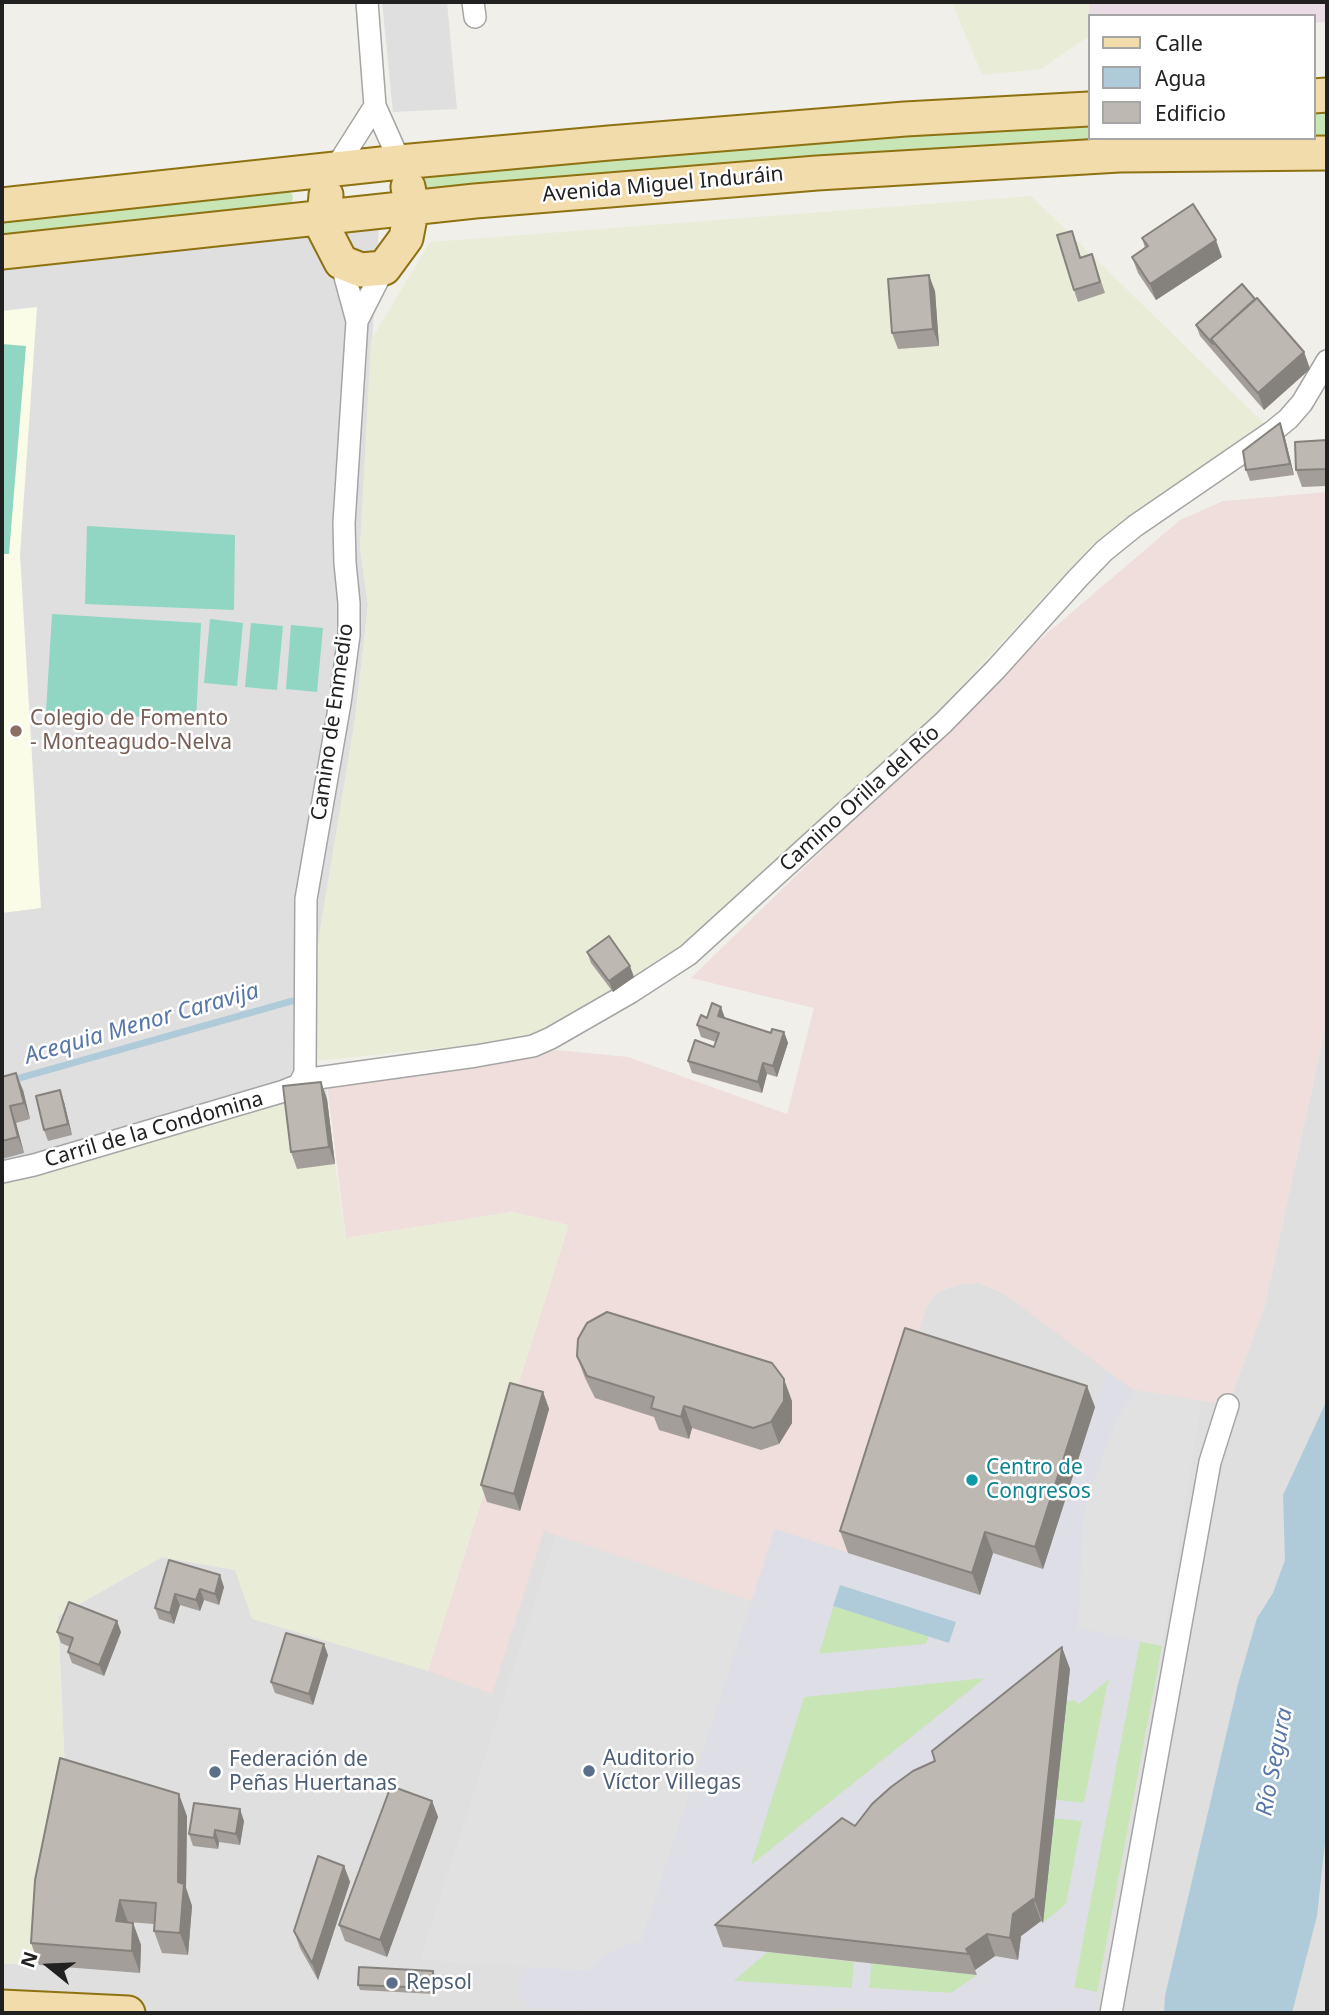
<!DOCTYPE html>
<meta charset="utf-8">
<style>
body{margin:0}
#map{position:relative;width:1329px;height:2015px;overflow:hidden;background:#f1efe9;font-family:"Noto Sans",sans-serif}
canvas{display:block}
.frame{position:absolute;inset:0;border:4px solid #212121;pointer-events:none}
.legend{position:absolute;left:1088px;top:14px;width:228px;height:126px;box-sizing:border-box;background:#fff;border:2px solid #a6a6a6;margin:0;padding:9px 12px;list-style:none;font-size:21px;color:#212121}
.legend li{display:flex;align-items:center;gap:14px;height:35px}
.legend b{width:35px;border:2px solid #a6a6a6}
.north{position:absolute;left:14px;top:1931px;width:70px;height:70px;-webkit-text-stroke:5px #fff;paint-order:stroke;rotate:288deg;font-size:19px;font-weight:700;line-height:28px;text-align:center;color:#212121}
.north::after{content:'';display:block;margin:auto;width:24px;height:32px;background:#212121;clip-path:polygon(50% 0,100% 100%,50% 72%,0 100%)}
</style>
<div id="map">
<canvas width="1329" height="2015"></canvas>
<div class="frame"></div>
<ul class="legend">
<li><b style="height:9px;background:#f3dcac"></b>Calle</li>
<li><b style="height:19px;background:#afcbd9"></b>Agua</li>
<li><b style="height:19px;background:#beb8b2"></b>Edificio</li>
</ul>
<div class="north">N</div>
</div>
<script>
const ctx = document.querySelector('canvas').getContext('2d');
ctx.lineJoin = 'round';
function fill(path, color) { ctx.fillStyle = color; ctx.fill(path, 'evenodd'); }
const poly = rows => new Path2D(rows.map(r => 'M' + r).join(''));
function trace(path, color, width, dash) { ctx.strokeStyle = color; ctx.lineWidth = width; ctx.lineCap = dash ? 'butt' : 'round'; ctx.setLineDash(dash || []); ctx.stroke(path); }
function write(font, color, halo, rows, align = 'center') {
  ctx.font = font + ' "Noto Sans",sans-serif'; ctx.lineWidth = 5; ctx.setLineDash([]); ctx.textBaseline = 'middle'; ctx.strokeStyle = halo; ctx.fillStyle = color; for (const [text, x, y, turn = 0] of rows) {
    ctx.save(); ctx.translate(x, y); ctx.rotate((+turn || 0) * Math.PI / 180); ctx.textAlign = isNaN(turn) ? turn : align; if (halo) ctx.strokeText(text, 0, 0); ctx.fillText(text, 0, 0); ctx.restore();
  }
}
fill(poly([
 [382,2,447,2,457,109,393,112],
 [379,224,360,548,368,605,316,1061,327,1084,327,1099,289,1103,2,1182,2,257],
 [1327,1019,1327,2013,2,2013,2,1963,39,1965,65,1772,58,1616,162,1557,235,1570,428,1671,569,1225,927,1306,933,1296,945,1289,961,1284,978,1283,992,1288,1228,1405,1264,1308]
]), '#dfdfdf');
fill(poly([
 [1327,492,1327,1019,1264,1308,1228,1405,1133,1390,1007,1296,992,1288,978,1283,961,1284,945,1289,933,1296,927,1306,848,1553,775,1529,752,1601,544,1531,492,1694,428,1671,568,1225,512,1212,346,1238,327,1084,556,1050,628,1057,787,1114,814,1008,691,978,1030,648,1180,520,1223,501]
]), '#efdedb');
fill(poly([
 [1089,2,1327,2,1327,22,1313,23,1313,16,1089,16,1089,36]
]), '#e9dce5');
fill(poly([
 [37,307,20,555,41,908,2,913,2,311]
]), '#fafce7');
fill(poly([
 [952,2,1089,2,1089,36,1041,69,982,75],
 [1031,196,1265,424,1091,546,943,706,881,768,673,955,581,1015,525,1039,316,1061,314,965,357,706,368,605,360,548,371,340,430,242],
 [289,1103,297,1168,335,1164,346,1238,512,1212,569,1225,428,1671,252,1619,235,1570,162,1557,58,1616,65,1772,39,1965,2,1963,2,1182]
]), '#e9edd7');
fill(poly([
 [1327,111,1327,137,1313,137,1313,112],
 [1089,126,1089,138,1134,138,736,163,422,192,421,175,930,134],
 [265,192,290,192,293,196,292,203,2,235,2,222],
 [833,1606,929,1636,926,1644,818,1654],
 [1140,1641,1162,1646,1097,1992,1074,1988],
 [985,1678,750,1866,804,1697],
 [1110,1678,1106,1690,1084,1803,1056,1800,1067,1699,1070,1702,1074,1699,1079,1704],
 [1054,1818,1082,1821,1066,1904,1043,1923],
 [767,1952,854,1962,852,1988,733,1981],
 [871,1963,977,1975,951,1993,869,1988]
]), '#c8e5b5');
fill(poly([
 [2,344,26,346,9,554,2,554],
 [87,526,235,535,234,610,85,604],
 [52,614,201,623,196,720,46,711],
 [210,619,243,623,237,686,204,683],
 [251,623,283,626,277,690,245,687],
 [291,625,323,628,317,692,286,689]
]), '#90d6c3');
fill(poly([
 [1133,1390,1202,1401,1162,1646,1078,1629,1083,1515,1093,1481,1114,1426],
 [556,1535,752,1601,642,1940,613,1951,600,1959,589,1971,420,1960]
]), '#e1e1e1');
fill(poly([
 [1107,1371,1133,1390,1114,1426,1093,1481,1083,1515,1078,1628,1140,1641,1074,1987,1097,1992,1093,2013,1073,2013,1066,2008,1060,2009,1057,2013,943,2013,838,2008,831,2009,826,2013,636,2013,532,2008,525,2004,519,1994,520,1978,528,1968,534,1967,589,1971,600,1959,613,1951,642,1940,775,1529,980,1595,993,1553,1043,1569],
 [840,1585,949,1642,929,1636,926,1644,819,1654],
 [1070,1670,1067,1699,1070,1702,1074,1699,1079,1704,1109,1679,1084,1803,1056,1800,1054,1818,1082,1821,1066,1904,1043,1923,1041,1921,1021,1936,1018,1959,995,1956,974,1971,977,1976,951,1993,869,1988,871,1963,854,1962,852,1988,734,1981,767,1952,943,1771,935,1748,1014,1684,1058,1678],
 [983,1678,984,1679,751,1865,804,1697]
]), '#dedee6');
fill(poly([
 [1327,1400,1327,1824,1317,1916,1292,2013,1164,2013,1165,1996,1238,1684,1257,1618,1273,1593,1285,1560,1283,1495],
 [840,1585,956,1622,949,1643,833,1606]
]), '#afcbd9');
trace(poly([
 [2,1083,292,1001]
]), '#afcbd9', 7);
const minor = poly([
 [367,2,375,106,400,162],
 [473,2,475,17],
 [335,169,375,106],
 [357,321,384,268],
 [303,1080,476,1056,533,1046,551,1038,631,992,688,955,943,723,996,669,1078,578,1104,551,1135,526,1272,432,1288,419,1302,403,1327,361],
 [2,1172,34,1165,284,1091,299,1085,305,1073,306,899,340,703,349,635,349,603,345,563,344,523,357,321,341,262],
 [1111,2013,1210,1462,1228,1405]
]);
const primary = poly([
 [1313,96,1327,95],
 [326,195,324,217,324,229,341,262,361,270,384,268,406,238,412,207,408,187],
 [2,205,400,162,609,143,905,119,1089,109],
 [2,252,475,201,817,173,1119,155,1327,153],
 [2,2007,128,2013]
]);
trace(minor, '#a5a5a5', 24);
trace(primary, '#8e7211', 37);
trace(minor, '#fff', 21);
trace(primary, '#f3dcac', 33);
fill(poly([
 [1142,238,1222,257,1156,300,1138,273,1132,257,1145,248],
 [1076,242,1081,257,1092,254,1105,293,1078,302,1074,290],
 [935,291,939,346,898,349,892,333],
 [1196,325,1304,352,1310,369,1264,410,1200,336],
 [1284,434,1294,475,1250,481,1246,470],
 [1327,440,1327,486,1302,487,1296,470],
 [587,952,634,977,613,992,591,963],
 [707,1018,725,1018,771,1033,784,1032,788,1043,777,1077,767,1074,762,1093,692,1073,688,1061,714,1047,716,1042,701,1037,697,1025],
 [2,1077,23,1090,30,1119,16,1123,24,1153,2,1159],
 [321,1082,327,1099,335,1164,297,1169,291,1152],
 [64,1102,72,1135,48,1141,44,1130],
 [577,1356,792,1401,792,1423,779,1444,761,1450,692,1428,689,1439,659,1430,654,1417,595,1398,585,1378],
 [543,1392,549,1409,520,1511,487,1502,481,1485],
 [1095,1407,1043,1569,993,1553,980,1595,848,1553,840,1531],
 [169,1560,224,1587,219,1605,204,1600,200,1611,180,1605,174,1624,159,1619,155,1608],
 [57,1632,121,1632,104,1676,72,1663,68,1652,70,1647,61,1643],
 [328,1655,313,1705,275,1693,271,1682],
 [1070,1669,1043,1923,1041,1921,1021,1936,1018,1960,995,1956,975,1970,977,1975,723,1947,715,1925,855,1826,935,1761],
 [432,1801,438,1817,387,1957,345,1941,339,1925],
 [187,1816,186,1888,192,1906,188,1955,162,1953,154,1931,154,1924,128,1922,133,1923,141,1945,140,1973,39,1965,31,1943],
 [244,1821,240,1845,219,1842,218,1849,193,1846,189,1834],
 [344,1866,350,1882,318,1980,300,1948,294,1931],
 [433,1971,435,1976,434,1994,360,1990,358,1985]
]), '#a39e99');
fill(poly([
 [1216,240,1222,257,1156,300,1150,284],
 [929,275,935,291,939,346,933,329],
 [1304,352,1310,369,1264,410,1258,393],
 [1280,423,1284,434,1294,475,1290,464],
 [630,966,634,977,613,992,609,981],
 [721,1007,725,1018,718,1016],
 [784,1032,788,1043,777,1077,773,1066],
 [763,1063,767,1074,762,1093,758,1082],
 [16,1073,23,1090,30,1119,24,1103],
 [321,1082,327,1099,335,1164,329,1147],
 [60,1090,64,1102,72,1135,68,1124],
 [10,1106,16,1123,24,1153,18,1137],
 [784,1379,792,1401,792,1423,779,1444,771,1422],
 [1087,1386,1095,1407,1043,1569,1035,1547],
 [543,1392,549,1409,520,1511,514,1494],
 [684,1406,692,1428,689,1439,681,1417],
 [985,1532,993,1553,980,1595,972,1573],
 [220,1575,224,1587,219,1605,215,1594],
 [200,1589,204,1600,200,1611,196,1600],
 [175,1594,180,1605,174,1624,170,1613],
 [117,1621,121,1632,104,1676,99,1665],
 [324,1644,328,1655,313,1705,309,1694],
 [1062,1647,1070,1669,1043,1923,1035,1901],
 [179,1794,187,1816,186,1888,192,1906,188,1955,180,1933,178,1882],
 [432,1801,438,1817,387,1957,380,1940],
 [240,1809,244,1821,240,1845,236,1834],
 [215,1830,219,1842,218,1849,214,1838],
 [344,1866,350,1882,318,1980,312,1963],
 [1033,1899,1041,1921,1021,1936,1018,1960,1010,1938,1013,1914],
 [120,1900,128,1922,124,1943,116,1921],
 [133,1923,141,1945,140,1973,132,1951],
 [987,1934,995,1956,975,1970,969,1954,966,1949],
 [433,1971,435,1976,434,1994,432,1988]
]), '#85817d');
const building = poly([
 [1193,204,1216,240,1150,284,1132,257,1148,246,1142,238,1193,204],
 [1072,231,1080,258,1092,254,1100,282,1074,290,1057,235,1072,231],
 [929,275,933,329,892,333,888,279,929,275],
 [1242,284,1255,299,1211,339,1213,344,1196,325,1242,284],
 [1257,298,1304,352,1258,393,1211,339,1257,298],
 [1280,423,1290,464,1246,470,1243,451,1280,423],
 [1327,440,1327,469,1296,470,1295,442,1327,440],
 [609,936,630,966,609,981,587,952,609,936],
 [712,1003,721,1007,718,1016,771,1033,772,1029,784,1032,773,1066,763,1063,758,1082,688,1061,695,1040,714,1047,719,1033,697,1025,701,1015,707,1018,712,1003],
 [16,1073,24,1103,10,1106,18,1137,2,1141,2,1077,16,1073],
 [321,1082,329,1147,291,1152,283,1086,321,1082],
 [60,1090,68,1124,44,1130,36,1096,60,1090],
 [607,1312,772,1363,784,1379,784,1401,771,1422,753,1428,684,1406,681,1417,651,1408,654,1397,587,1376,577,1356,578,1339,587,1323,607,1312],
 [905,1328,1087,1386,1035,1547,985,1532,972,1573,840,1531,905,1328],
 [510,1383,543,1392,514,1494,481,1485,510,1383],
 [169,1560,220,1575,215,1594,200,1589,196,1600,175,1594,170,1613,155,1608,169,1560],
 [69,1602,117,1621,99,1665,68,1652,73,1638,57,1632,69,1602],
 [286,1633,324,1644,309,1694,271,1682,286,1633],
 [1062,1647,1035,1901,1033,1899,1013,1914,1010,1938,987,1934,966,1949,969,1954,715,1925,842,1818,855,1826,872,1804,891,1787,913,1771,935,1761,932,1751,1062,1647],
 [60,1758,179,1794,178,1882,184,1884,180,1933,154,1931,156,1903,120,1900,116,1921,133,1923,132,1951,31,1943,35,1880,60,1758],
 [391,1786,432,1801,380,1940,339,1925,391,1786],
 [194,1803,240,1809,236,1834,215,1830,214,1838,189,1834,194,1803],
 [318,1856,344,1866,312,1963,294,1931,318,1856],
 [359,1967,433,1971,432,1988,358,1985,359,1967]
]);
fill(building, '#beb8b2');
trace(building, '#85817d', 2);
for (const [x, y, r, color] of [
 [16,731,7,"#8d6e63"],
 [972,1480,7,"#0f9aa8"],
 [589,1771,7,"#5c6f8a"],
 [215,1772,7,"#5c6f8a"],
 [392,1983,7,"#5c6f8a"]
]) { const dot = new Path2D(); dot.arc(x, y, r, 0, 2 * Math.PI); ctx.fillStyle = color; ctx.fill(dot); trace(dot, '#fff', 2.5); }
write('21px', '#212121', '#fff', [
 ["Avenida Miguel Induráin",663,185,-5],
 ["Camino de Enmedio",333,722,-82],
 ["Camino Orilla del Río",860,799,-42],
 ["Carril de la Condomina",154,1130,-16]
]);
write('21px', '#785e54', '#fff', [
 ["Colegio de Fomento",30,719],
 ["- Monteagudo-Nelva",30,743]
], 'left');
write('21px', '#0d838f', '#fff', [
 ["Centro de",986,1468],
 ["Congresos",986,1492]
], 'left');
write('21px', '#4e5e75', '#fff', [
 ["Auditorio",603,1759],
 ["Víctor Villegas",603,1783],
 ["Federación de",229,1760],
 ["Peñas Huertanas",229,1784],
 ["Repsol",406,1983]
], 'left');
write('italic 23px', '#5777a8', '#fff', [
 ["Acequia Menor Caravija",142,1024,-16],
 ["Río Segura",1275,1762,-79]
]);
</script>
